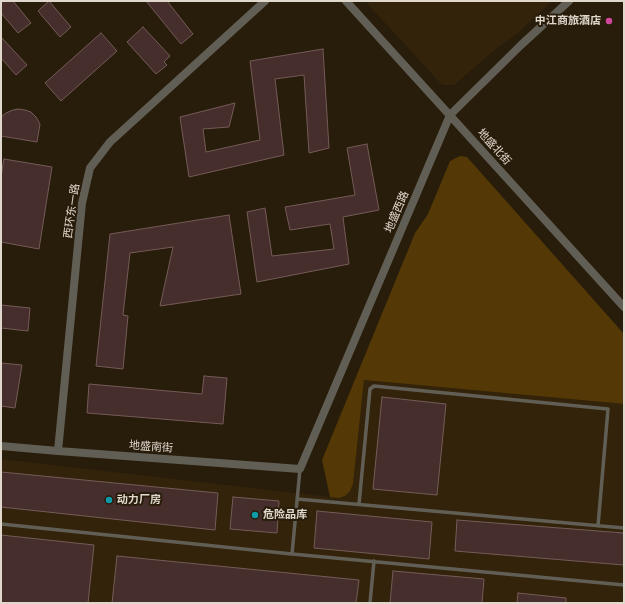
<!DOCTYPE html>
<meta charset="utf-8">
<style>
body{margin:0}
#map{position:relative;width:625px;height:604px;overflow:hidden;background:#281c0b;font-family:"PT Sans Narrow",sans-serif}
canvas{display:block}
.frame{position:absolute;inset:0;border:2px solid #e0d8cd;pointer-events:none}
</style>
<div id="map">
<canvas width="625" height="604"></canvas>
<div class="frame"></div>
</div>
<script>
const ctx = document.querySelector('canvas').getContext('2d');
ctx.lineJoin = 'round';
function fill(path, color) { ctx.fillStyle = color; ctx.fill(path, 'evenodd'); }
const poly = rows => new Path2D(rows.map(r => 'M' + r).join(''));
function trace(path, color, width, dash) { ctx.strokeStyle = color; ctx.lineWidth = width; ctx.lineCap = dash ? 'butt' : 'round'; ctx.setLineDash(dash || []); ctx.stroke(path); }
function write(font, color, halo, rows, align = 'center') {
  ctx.font = font + ' "PT Sans Narrow","Noto Sans SC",sans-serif'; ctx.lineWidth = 4; ctx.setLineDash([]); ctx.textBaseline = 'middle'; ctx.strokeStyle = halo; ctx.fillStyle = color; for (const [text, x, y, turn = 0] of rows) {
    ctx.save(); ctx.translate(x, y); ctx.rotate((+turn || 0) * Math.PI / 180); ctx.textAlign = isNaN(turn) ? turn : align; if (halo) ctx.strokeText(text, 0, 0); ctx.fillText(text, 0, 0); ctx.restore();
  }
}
fill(poly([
 [365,1,552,1,518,33,497,48,454,85,442,85],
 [364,380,624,404,624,603,1,603,1,459,339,498,345,496,350,491,353,484]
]), '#32230a');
fill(poly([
 [460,156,467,157,624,334,624,404,364,380,353,484,350,491,345,496,339,498,330,497,322,460,415,233,428,214,450,161]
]), '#543906');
const building = poly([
 [1,1,13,1,31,23,18,33,1,13,1,1],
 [49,1,71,27,60,37,38,11,49,1],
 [146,1,167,1,193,34,181,44,146,1],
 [143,27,170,56,164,62,167,65,156,74,127,42,143,27],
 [101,33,117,51,61,101,45,83,101,33],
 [1,37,27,65,16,75,1,58,1,37],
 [323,49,329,148,309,153,304,75,275,79,284,155,189,177,180,117,235,103,229,127,203,129,206,152,260,140,250,61,323,49],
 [18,109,25,110,31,112,36,117,40,124,37,142,1,136,1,117,6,113,13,110,18,109],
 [367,144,379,210,343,217,349,264,257,282,247,212,265,208,272,256,334,249,330,224,290,230,285,207,355,195,347,148,367,144],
 [4,159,52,167,39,249,1,242,1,176,4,159],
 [229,215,241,294,160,306,173,247,130,253,123,315,128,316,123,369,96,366,110,234,229,215],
 [1,305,30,308,28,331,1,328,1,305],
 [1,363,22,365,15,408,1,406,1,363],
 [204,376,227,378,223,424,87,413,89,384,202,394,204,376],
 [382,397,446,404,437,495,373,489,382,397],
 [1,472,218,493,215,530,1,507,1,472],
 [233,497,279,501,277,533,230,529,233,497],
 [317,511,432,522,429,559,314,548,317,511],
 [457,520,624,533,624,565,455,551,457,520],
 [1,535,94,545,88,603,1,603,1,535],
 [117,556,359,580,356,603,112,603,117,556],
 [393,571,484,579,482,603,390,603,393,571],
 [518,593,566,598,566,603,517,603,518,593]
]);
fill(building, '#452e2c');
trace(building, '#755b58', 1);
trace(poly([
 [297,499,624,528],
 [359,504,370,389,374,386,608,409,598,526],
 [1,524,292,554,300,469],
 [292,554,624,585],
 [370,603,374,561]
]), '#615f55', 3.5);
trace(poly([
 [346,1,624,307],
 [1,446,58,451,300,469,450,115,521,45,569,1],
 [58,451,82,203,90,168,110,142,265,1]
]), '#615f55', 8);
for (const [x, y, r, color] of [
 [609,21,4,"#d1479c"],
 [109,500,4,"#0f9aa8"],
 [255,515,4,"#0f9aa8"]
]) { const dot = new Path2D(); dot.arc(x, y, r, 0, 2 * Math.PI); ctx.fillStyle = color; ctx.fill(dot); trace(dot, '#281c0b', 1.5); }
write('bold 11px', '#e0d8cd', '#281c0b', [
 ["中江商旅酒店",601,21,"right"],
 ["动力厂房",117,500],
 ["危险品库",263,515]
], 'left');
write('11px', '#e0d8cd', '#281c0b', [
 ["地盛北街",494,147,48],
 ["西环东一路",72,211,-82],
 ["地盛西路",397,212,-67],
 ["地盛南街",151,447,4]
]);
</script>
